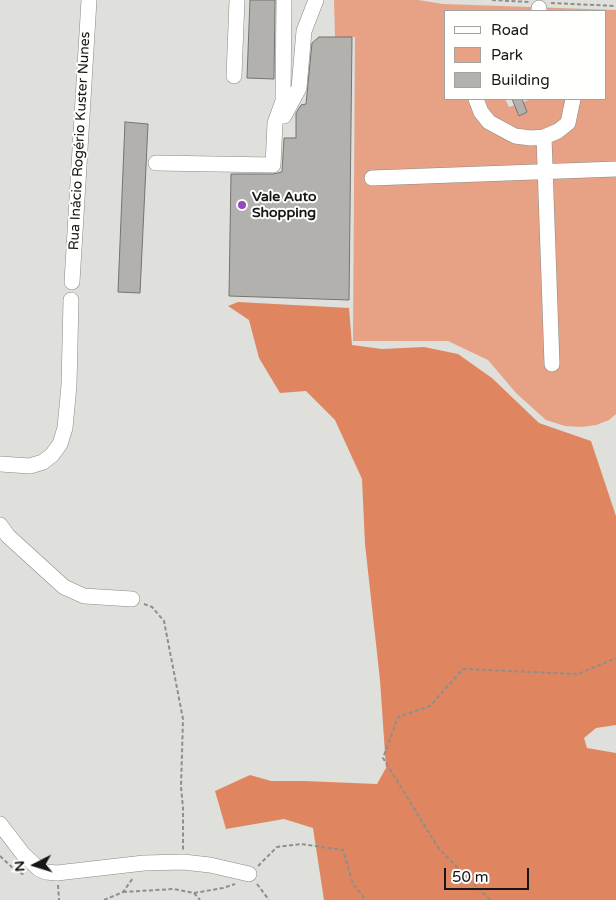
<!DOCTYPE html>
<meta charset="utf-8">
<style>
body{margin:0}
#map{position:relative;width:616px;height:900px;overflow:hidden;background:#dfdfdb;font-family:"Varela Round",sans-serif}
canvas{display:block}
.legend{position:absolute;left:444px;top:10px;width:162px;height:90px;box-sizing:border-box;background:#fffffe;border:1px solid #a2a2a1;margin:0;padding:6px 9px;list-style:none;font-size:15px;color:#161615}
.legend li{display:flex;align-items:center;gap:10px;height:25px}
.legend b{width:25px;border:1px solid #a2a2a1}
.north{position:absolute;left:10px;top:840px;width:50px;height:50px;-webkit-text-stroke:4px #fffffe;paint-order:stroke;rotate:265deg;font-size:14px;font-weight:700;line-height:20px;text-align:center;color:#161615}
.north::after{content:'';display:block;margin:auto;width:18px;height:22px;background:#161615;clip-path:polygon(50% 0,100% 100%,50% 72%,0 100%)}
.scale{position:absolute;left:444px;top:868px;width:85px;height:22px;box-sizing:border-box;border:2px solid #161615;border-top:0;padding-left:6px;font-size:15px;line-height:18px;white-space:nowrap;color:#161615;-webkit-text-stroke:4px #fffffe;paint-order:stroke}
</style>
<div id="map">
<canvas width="616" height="900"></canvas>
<ul class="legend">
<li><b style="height:6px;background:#fff"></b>Road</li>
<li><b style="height:14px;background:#e7a184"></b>Park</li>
<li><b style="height:14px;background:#b3b1ad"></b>Building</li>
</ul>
<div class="north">N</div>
<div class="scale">50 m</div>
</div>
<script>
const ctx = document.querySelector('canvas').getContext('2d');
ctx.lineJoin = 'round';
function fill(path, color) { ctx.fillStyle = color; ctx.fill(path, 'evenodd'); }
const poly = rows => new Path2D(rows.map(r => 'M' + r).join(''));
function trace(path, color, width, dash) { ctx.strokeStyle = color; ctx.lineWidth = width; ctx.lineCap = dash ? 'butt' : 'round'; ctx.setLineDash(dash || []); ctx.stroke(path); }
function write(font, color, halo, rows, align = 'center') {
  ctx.font = font + ' "Varela Round",sans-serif'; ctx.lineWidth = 4; ctx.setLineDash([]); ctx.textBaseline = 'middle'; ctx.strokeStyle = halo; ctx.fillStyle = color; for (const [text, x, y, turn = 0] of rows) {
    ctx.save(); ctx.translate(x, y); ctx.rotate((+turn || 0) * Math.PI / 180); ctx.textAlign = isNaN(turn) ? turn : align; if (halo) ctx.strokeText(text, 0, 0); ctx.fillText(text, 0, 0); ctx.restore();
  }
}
fill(poly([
 [334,0,418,0,443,4,616,10,616,414,609,420,596,425,582,427,565,426,546,420,516,393,488,360,448,341,353,341,355,37,335,37],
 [445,11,605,11,605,99,531,99,523,102,527,112,519,116,515,105,509,107,505,99,445,99]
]), '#e7a184');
fill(poly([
 [238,302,349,308,352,345,382,349,424,347,458,354,492,378,539,423,591,441,616,516,616,725,596,728,584,738,587,748,616,753,616,900,324,900,313,828,284,819,226,829,215,791,250,775,271,781,304,781,377,784,386,768,380,680,365,544,362,479,335,420,306,391,280,393,259,358,249,320,228,306]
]), '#df8660');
const building = poly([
 [250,0,275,0,274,79,247,78,250,0],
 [319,37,352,37,349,300,229,296,231,174,273,174,282,172,284,138,296,138,296,113,301,105,306,104,312,43,319,37],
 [512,99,522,99,527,112,519,116,512,99],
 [125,122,148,124,140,293,118,292,125,122]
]);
fill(building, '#b3b1ad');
trace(building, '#757370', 1);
const minor = poly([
 [539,11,539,8],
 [234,76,237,0],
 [476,99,481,112,489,122,515,136,531,138,544,137,558,131,568,123,573,99],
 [284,116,299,88,304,31,316,0],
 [544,137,552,364],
 [156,163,273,165,275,123,283,101,284,0],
 [372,178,616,169],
 [72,282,89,0],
 [0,464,30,466,43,462,52,455,60,444,65,428,69,385,71,300],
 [0,525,8,536,64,587,84,596,132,599],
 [0,824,23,854,39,869,46,872,57,873,144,863,183,862,210,865,249,874]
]);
trace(minor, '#898985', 16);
trace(poly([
 [492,0,529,2],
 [551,3,616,6],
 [144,604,152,607,164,621,183,719,181,787,183,808,183,850],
 [0,856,16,871,25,875],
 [258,866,277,847,301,844,343,850,353,884,366,900],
 [257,884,269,900],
 [58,885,59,900],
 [123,892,174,889,194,893,200,900],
 [194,893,223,888,235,884],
 [104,900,123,892,133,878],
 [490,900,439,849,383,758,398,717,430,706,463,669,578,674,616,658]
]), '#8e8e8b', 2, [4, 2.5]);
trace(minor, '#fff', 15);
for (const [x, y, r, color] of [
 [242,205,5,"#924abd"]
]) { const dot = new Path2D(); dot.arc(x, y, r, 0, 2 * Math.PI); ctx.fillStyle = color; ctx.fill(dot); trace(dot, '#fffffe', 2); }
write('14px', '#161615', '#fffffe', [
 ["Rua Inácio Rogério Kuster Nunes",80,141,-87]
]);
write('bold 14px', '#161615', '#fffffe', [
 ["Vale Auto",252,197],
 ["Shopping",252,213]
], 'left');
</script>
